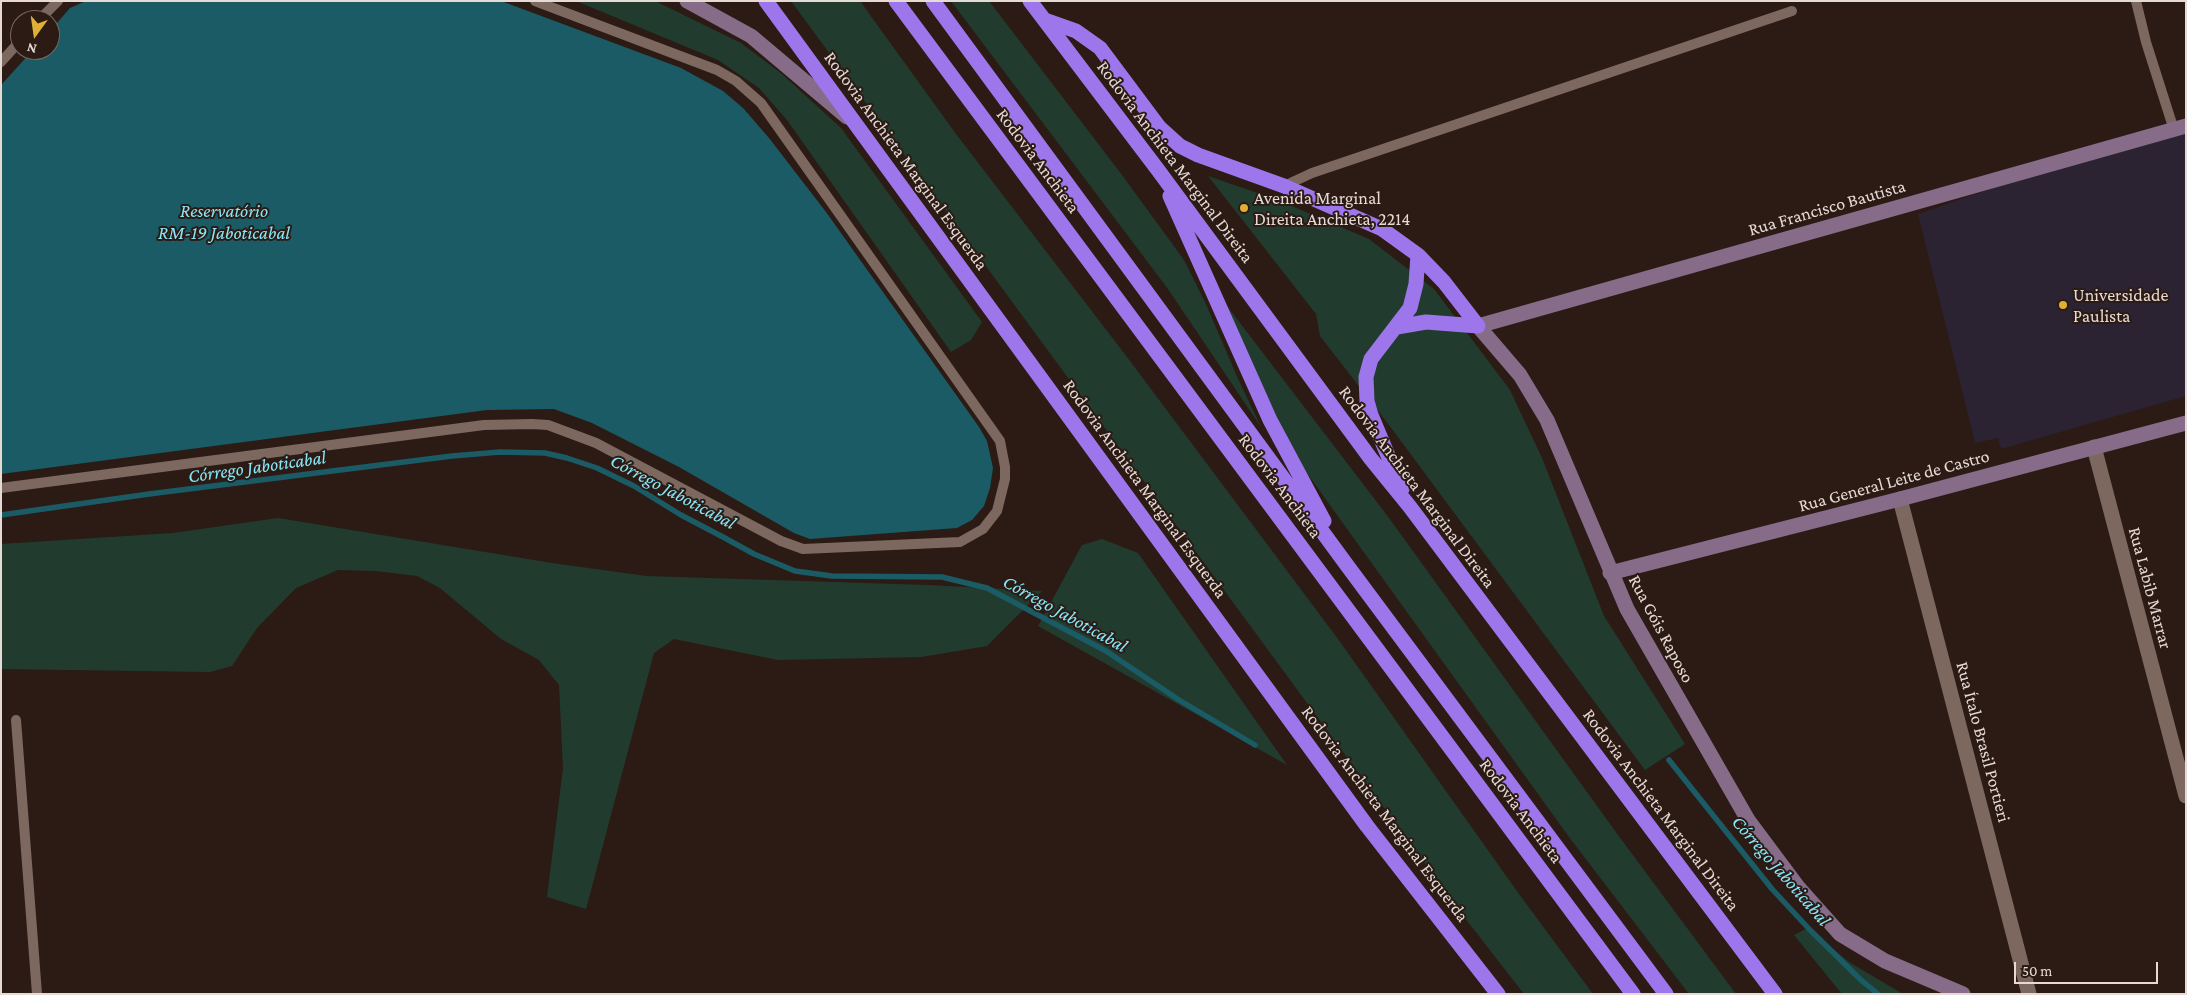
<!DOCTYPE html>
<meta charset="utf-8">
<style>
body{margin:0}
#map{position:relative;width:2187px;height:995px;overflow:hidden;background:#2b1b14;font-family:"Crimson Pro",serif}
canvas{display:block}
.frame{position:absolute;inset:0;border:2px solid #e6dad5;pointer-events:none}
.north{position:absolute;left:10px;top:10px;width:50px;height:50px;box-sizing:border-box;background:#2b1b14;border:1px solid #766761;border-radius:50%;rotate:194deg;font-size:14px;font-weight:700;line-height:20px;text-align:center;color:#e6dad5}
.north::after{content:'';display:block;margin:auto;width:18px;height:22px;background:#e0b034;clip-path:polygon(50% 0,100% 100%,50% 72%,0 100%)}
.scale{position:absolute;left:2014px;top:962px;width:144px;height:22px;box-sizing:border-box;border:2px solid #e6dad5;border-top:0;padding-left:6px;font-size:15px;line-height:18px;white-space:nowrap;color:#e6dad5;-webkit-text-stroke:4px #2b1b14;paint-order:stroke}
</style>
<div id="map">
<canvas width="2187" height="995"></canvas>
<div class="frame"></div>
<div class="north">N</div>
<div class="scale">50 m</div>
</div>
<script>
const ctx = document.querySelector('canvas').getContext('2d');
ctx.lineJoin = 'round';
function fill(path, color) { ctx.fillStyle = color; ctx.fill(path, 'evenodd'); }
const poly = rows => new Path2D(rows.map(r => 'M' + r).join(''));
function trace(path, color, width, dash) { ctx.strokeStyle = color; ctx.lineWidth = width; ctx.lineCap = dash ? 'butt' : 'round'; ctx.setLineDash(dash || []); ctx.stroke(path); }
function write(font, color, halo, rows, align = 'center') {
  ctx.font = font + ' "Crimson Pro",serif'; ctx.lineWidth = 4; ctx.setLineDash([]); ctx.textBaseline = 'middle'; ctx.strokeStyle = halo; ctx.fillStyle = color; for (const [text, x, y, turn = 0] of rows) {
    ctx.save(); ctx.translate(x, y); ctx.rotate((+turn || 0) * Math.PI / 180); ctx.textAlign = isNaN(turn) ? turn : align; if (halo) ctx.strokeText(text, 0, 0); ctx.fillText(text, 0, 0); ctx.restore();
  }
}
fill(poly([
 [2186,134,2186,396,2001,449,1998,438,1975,443,1918,214,2019,179]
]), '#2b2332');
fill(poly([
 [576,1,655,1,741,43,782,74,841,128,982,322,971,340,951,352,787,120,759,88,718,60],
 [791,1,860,1,956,134,1127,357,1338,639,1519,894,1593,994,1524,994,1468,922],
 [951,1,989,1,1122,175,1184,260,1205,302,1239,381,1261,427,1168,289],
 [1208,176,1275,199,1369,239,1434,289,1510,390,1542,458,1604,616,1685,744,1645,770,1392,429,1320,336,1316,314],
 [1224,302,1389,518,1618,835,1736,994,1689,994,1569,837,1301,465,1282,428],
 [278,518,552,563,646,576,928,585,1042,591,987,646,921,657,778,660,674,639,654,653,586,909,547,897,563,768,559,685,539,660,501,639,440,588,417,576,376,571,338,570,296,588,257,628,232,666,210,672,1,669,1,544,173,533],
 [1102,539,1138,553,1287,765,1038,626,1082,545],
 [1808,928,1849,962,1903,994,1842,994,1794,935]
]), '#213c2e');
fill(poly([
 [86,1,501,1,681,68,723,91,743,108,769,138,826,212,979,427,987,441,993,468,990,488,984,506,972,520,957,528,810,539,794,533,679,467,592,423,554,409,487,410,1,474,1,85,33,50,50,50,50,31,70,8]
]), '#1b5b65');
trace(poly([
 [1,515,149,494,452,456,500,452,545,453,567,458,597,468,634,486,681,515,723,537,754,554,795,571,832,576,942,577,987,588,1106,651,1179,700,1255,745],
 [1669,760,1772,889,1811,931,1861,980,1878,994]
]), '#1b5b65', 5.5);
trace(poly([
 [2136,1,2146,42,2174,130],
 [39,20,58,1],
 [1,62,20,41],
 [1284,186,1312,173,1792,11],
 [1,488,484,425,532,424,548,425,596,443,781,541,803,549,960,542,983,529,997,511,1005,479,1005,467,1000,441,761,103,736,81,717,70,535,1],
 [16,720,37,994]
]), '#7c685f', 10);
trace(poly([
 [2094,447,2186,796],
 [1900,499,2029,994]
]), '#7c685f', 15);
trace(poly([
 [687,1,751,36,847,117],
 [1610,573,1900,499,2186,423],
 [1963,994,1885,961,1840,934,1798,887,1748,820,1627,609,1547,420,1520,375,1478,326,2186,126]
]), '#866c89', 15);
trace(poly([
 [766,1,1367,826,1498,994],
 [896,1,1633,994],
 [933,1,1349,568,1666,994],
 [1030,1,1158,170,1371,459,1410,507,1775,994],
 [1045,20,1076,31,1100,48,1159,127,1180,146,1198,155,1284,186,1382,229,1418,255,1444,282,1478,326],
 [1170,196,1270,420,1324,521],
 [1397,327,1426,322,1478,326],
 [1402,489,1371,415,1367,401,1366,377,1371,359,1410,308,1416,284,1418,255]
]), '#9e76eb', 15);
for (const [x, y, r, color] of [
 [1244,208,5,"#e0b034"],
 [2063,305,5,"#e0b034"]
]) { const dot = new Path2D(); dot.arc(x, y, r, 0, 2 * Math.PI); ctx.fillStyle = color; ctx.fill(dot); trace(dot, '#2b1b14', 2); }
write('18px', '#e6dad5', '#2b1b14', [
 ["Rodovia Anchieta Marginal Esquerda",906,161,54],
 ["Rodovia Anchieta",1038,161,53],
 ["Rodovia Anchieta Marginal Direita",1175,162,53],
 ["Rua Francisco Bautista",1827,208,-16],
 ["Rua General Leite de Castro",1894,481,-15],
 ["Rodovia Anchieta",1280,486,53],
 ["Rodovia Anchieta Marginal Direita",1417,487,53],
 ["Rodovia Anchieta Marginal Esquerda",1145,489,54],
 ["Rua Labib Marrar",2150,588,75],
 ["Rua Góis Raposo",1661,629,62],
 ["Rua Ítalo Brasil Portieri",1983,742,75],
 ["Rodovia Anchieta Marginal Direita",1661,810,53],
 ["Rodovia Anchieta",1521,811,53],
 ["Rodovia Anchieta Marginal Esquerda",1385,814,53]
]);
write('18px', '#e6dad5', '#2b1b14', [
 ["Avenida Marginal",1254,198],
 ["Direita Anchieta, 2214",1254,219],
 ["Universidade",2073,295],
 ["Paulista",2073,316]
], 'left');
write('italic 19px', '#87e8fa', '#2b1b14', [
 ["Reservatório",224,211],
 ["RM-19 Jaboticabal",224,233],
 ["Córrego Jaboticabal",257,467,-8],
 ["Córrego Jaboticabal",673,492,28],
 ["Córrego Jaboticabal",1065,614,29],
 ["Córrego Jaboticabal",1781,871,49]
]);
</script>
